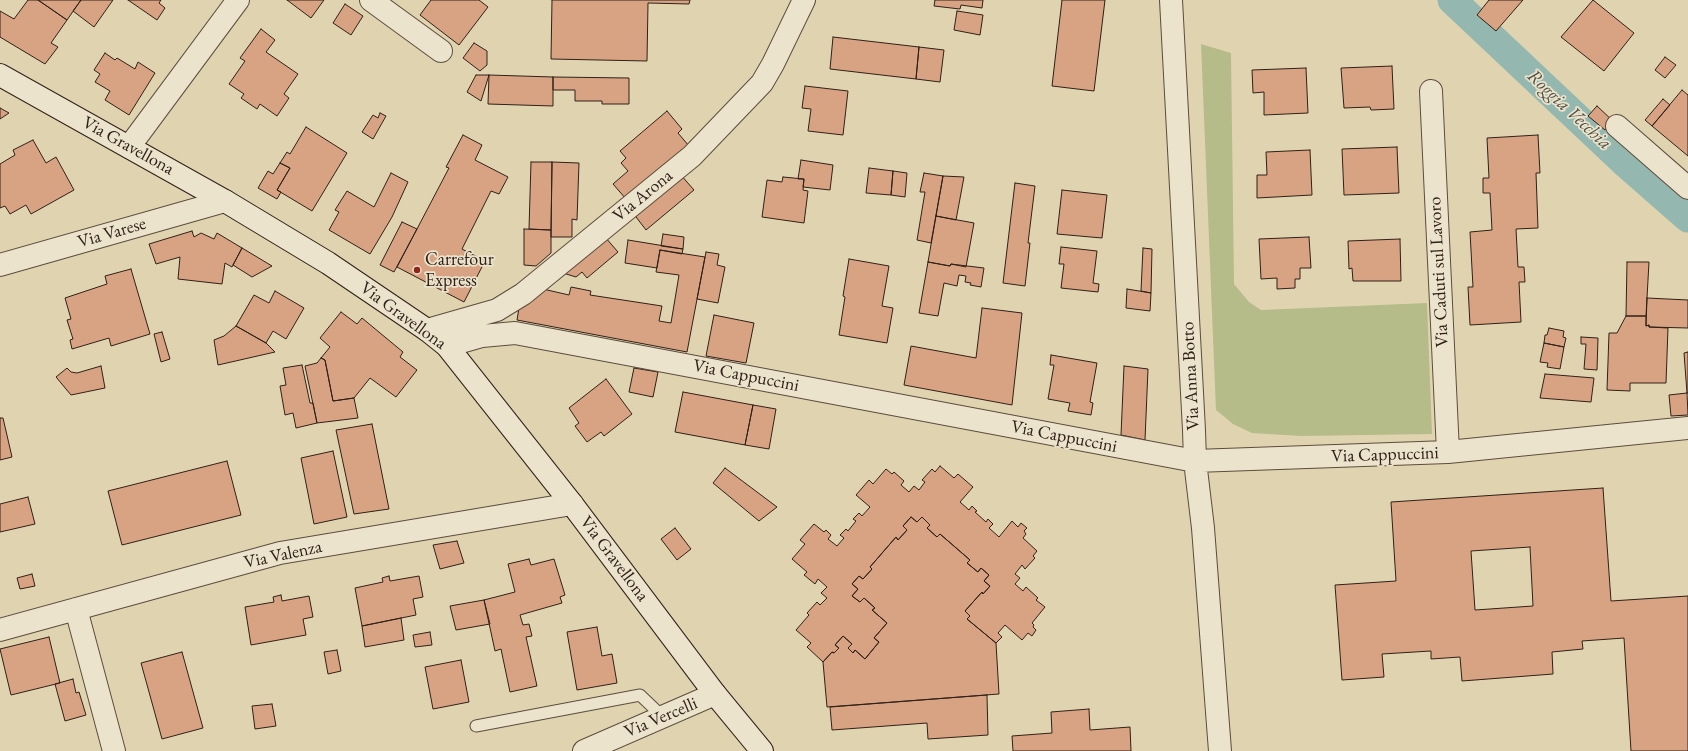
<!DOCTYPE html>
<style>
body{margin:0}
canvas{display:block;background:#e0d4b0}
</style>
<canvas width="1688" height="751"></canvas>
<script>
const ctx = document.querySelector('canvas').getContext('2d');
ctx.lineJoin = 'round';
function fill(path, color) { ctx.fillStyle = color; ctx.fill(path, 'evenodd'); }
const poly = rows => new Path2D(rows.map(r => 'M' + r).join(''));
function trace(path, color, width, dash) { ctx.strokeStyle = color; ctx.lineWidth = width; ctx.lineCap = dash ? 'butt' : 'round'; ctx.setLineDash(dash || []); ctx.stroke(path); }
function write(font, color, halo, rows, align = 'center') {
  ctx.font = font + ' "EB Garamond",serif'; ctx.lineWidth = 3.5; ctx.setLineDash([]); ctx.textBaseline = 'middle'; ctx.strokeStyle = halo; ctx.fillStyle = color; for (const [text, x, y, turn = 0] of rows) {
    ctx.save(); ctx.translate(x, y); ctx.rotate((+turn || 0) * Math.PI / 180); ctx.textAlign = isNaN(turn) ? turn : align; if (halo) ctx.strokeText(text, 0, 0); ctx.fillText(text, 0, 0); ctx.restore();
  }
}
fill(poly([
 [1201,44,1231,53,1234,284,1249,302,1261,310,1427,303,1432,434,1301,436,1252,433,1233,424,1216,410]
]), '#b5bc89');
trace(poly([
 [1452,0,1623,161,1688,218]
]), '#94b8af', 29);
const building = poly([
 [28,0,38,0,67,20,51,43,58,47,45,64,0,37,0,11,14,19,28,0],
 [38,0,81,0,67,20,38,0],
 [81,0,113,0,94,27,73,11,81,0],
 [128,0,161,0,159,3,165,8,157,20,128,0],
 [287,0,324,0,311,18,287,0],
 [431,0,479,0,488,7,459,45,420,15,431,0],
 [552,0,690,0,689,4,648,3,647,61,551,59,552,0],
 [935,0,983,0,982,8,961,5,960,9,934,6,935,0],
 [1062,0,1105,0,1094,91,1052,86,1062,0],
 [1489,0,1523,0,1496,31,1477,15,1489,0],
 [1593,0,1634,33,1604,71,1561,37,1593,0],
 [345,4,363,16,351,35,333,23,345,4],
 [957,11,983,15,980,35,954,30,957,11],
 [261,29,275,40,266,52,298,74,284,94,289,98,277,116,260,104,257,109,241,98,244,94,229,84,245,61,240,58,261,29],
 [833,37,919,47,916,79,830,69,833,37],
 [474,43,487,51,487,65,480,71,463,58,474,43],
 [919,47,944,50,940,82,916,79,919,47],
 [105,53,115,60,117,58,135,69,138,62,155,73,129,115,105,100,110,91,95,82,100,74,94,70,105,53],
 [1665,57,1676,65,1665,78,1655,70,1665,57],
 [1392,66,1394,109,1371,110,1370,107,1344,108,1341,68,1392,66],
 [1306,68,1308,113,1264,115,1264,92,1253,93,1252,70,1306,68],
 [476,75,489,75,481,101,467,92,476,75],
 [489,75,553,77,553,106,488,104,489,75],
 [553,77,629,78,629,104,602,104,602,101,575,101,575,90,553,90,553,77],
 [805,86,848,91,843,135,808,131,811,109,802,108,805,86],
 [1682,90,1688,95,1688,156,1652,126,1682,90],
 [1663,99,1670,105,1652,126,1645,120,1663,99],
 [1597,106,1613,121,1605,130,1588,116,1597,106],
 [0,108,9,113,0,119,0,108],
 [667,111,682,129,678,133,689,146,626,199,613,184,628,171,621,163,626,158,620,151,667,111],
 [380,113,386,116,373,139,362,132,373,115,378,118,380,113],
 [306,127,347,153,312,211,277,190,290,168,280,163,287,152,290,154,306,127],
 [463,135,482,145,475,160,508,177,499,194,491,191,462,249,485,261,464,302,397,267,449,168,446,167,463,135],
 [1538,135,1540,173,1536,173,1538,228,1516,229,1518,267,1524,267,1525,282,1519,282,1521,322,1470,325,1468,287,1473,287,1470,232,1492,230,1490,193,1483,193,1483,178,1489,178,1487,138,1538,135],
 [33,140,46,163,56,157,74,190,31,214,26,205,10,214,5,206,0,208,0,164,15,155,13,150,33,140],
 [1397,147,1399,193,1344,195,1342,149,1397,147],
 [1310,150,1312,195,1257,198,1257,175,1267,175,1266,152,1310,150],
 [801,160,833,165,830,190,803,187,804,179,798,179,801,160],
 [531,162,552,162,551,230,529,229,531,162],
 [552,162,579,163,577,220,572,219,572,237,551,237,552,162],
 [280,163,290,168,277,190,281,192,277,199,258,188,268,171,273,174,280,163],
 [869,168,893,171,891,195,866,193,869,168],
 [893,171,907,173,905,197,891,195,893,171],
 [391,173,408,182,392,217,370,254,329,230,339,212,335,210,347,191,374,207,391,173],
 [924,173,943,176,931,243,917,240,925,192,920,192,924,173],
 [680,174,694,190,646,230,633,213,680,174],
 [943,176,964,177,956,220,936,216,943,176],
 [783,177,804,179,803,190,808,191,804,223,762,217,767,180,782,182,783,177],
 [1015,183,1035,186,1028,243,1030,243,1025,286,1003,283,1015,183],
 [1062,190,1107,195,1102,238,1057,234,1062,190],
 [936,216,974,223,966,267,951,264,950,266,928,262,936,216],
 [402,222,417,229,394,272,380,265,402,222],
 [524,229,551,230,551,253,536,266,524,265,524,229],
 [192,231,194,237,201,233,214,239,217,233,242,248,232,267,225,263,222,284,178,279,180,257,156,264,149,244,192,231],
 [663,234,684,237,683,249,661,246,663,234],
 [605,237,618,252,587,278,582,272,576,277,563,273,605,237],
 [1309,237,1311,268,1300,268,1300,279,1295,279,1295,288,1277,289,1277,278,1261,279,1259,239,1309,237],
 [1400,239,1401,281,1353,281,1352,268,1349,269,1348,241,1400,239],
 [628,240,683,249,682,254,660,250,657,268,625,263,628,240],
 [1061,247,1097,251,1093,283,1099,284,1098,292,1061,288,1064,264,1059,264,1061,247],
 [242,248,272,266,252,277,233,265,242,248],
 [1143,248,1152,249,1151,293,1141,291,1143,248],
 [660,250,705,257,687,352,517,320,519,308,543,289,569,295,571,287,591,291,590,295,662,306,659,321,671,323,679,275,656,272,660,250],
 [706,252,719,254,717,265,725,267,718,303,697,299,706,252],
 [849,259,889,266,882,306,893,308,887,343,839,335,845,297,843,296,849,259],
 [928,262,950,266,951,264,984,268,981,287,970,285,971,283,965,282,966,276,959,275,957,286,944,283,938,316,919,313,928,262],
 [1627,262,1649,262,1646,316,1626,316,1627,262],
 [131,269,150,334,111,346,109,338,72,349,70,340,73,339,67,320,71,319,65,298,107,284,105,276,131,269],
 [1127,289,1151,293,1150,311,1126,308,1127,289],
 [275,291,304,308,286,339,273,331,266,343,236,326,254,295,269,303,275,291],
 [1647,298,1688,300,1688,328,1649,327,1649,325,1646,326,1647,298],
 [982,308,1022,313,1012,405,904,385,911,346,976,358,982,308],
 [341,312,357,324,362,318,403,352,400,357,417,370,396,397,370,378,354,398,333,401,325,360,321,358,330,347,320,338,341,312],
 [714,315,754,323,746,363,706,356,714,315],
 [1626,316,1646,316,1646,326,1649,325,1649,327,1668,328,1666,383,1630,383,1630,391,1607,390,1609,333,1617,333,1626,316],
 [236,326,266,343,275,352,218,365,214,340,224,336,236,326],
 [1549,328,1564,331,1563,337,1566,338,1564,347,1544,343,1545,335,1547,335,1549,328],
 [162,332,170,359,161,362,154,334,162,332],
 [1581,337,1598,338,1597,370,1584,369,1586,344,1581,344,1581,337],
 [1544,343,1564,347,1560,369,1547,367,1548,363,1540,362,1544,343],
 [1688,352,1688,393,1687,393,1684,353,1688,352],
 [1051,355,1097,363,1090,402,1093,403,1091,415,1068,411,1070,403,1048,399,1054,365,1050,365,1051,355],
 [321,358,325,360,333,401,354,398,358,418,317,423,305,366,317,363,321,358],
 [302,365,310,403,313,403,317,423,296,428,293,413,285,415,280,386,286,385,283,368,302,365],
 [101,366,105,388,71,395,56,377,67,368,71,372,77,373,101,366],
 [1124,366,1148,369,1145,440,1121,435,1124,366],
 [634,368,658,372,653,397,629,392,634,368],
 [1545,374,1594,378,1591,402,1540,398,1545,374],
 [606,379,632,414,604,436,601,432,587,442,575,426,579,423,569,408,606,379],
 [683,392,753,405,745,445,675,432,683,392],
 [1687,393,1688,415,1671,416,1669,395,1687,393],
 [753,405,776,409,769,449,745,445,753,405],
 [0,418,3,418,12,457,0,460,0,418],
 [372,424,389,509,354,514,336,430,372,424],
 [333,451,347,517,314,524,301,458,333,451],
 [227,461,241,515,122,545,108,491,227,461],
 [940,466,954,478,958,474,973,487,960,502,969,510,972,506,977,511,975,512,986,522,988,519,993,524,989,528,999,537,1012,521,1018,527,1021,523,1027,528,1024,531,1026,534,1023,538,1037,551,1033,556,1035,558,1025,569,1022,565,1015,574,1020,578,1015,584,1023,591,1026,587,1038,598,1036,600,1045,607,1032,623,1034,625,1033,627,1036,630,1032,636,1028,633,1022,640,1005,625,998,633,1002,637,996,643,967,619,970,616,965,611,982,592,983,594,990,586,984,581,989,575,981,568,978,572,967,563,970,560,940,534,937,537,927,528,930,525,922,517,917,522,911,517,903,526,907,530,898,540,896,537,870,567,872,569,863,579,859,576,852,584,858,589,852,596,860,602,864,598,875,608,872,610,887,623,874,638,879,642,865,659,855,650,853,653,848,648,852,644,843,636,835,645,839,648,834,653,832,652,823,662,807,647,811,643,796,630,809,615,807,613,817,602,820,605,827,598,821,593,827,587,818,579,815,584,804,575,807,572,792,559,805,544,800,540,814,524,824,532,826,530,831,535,828,539,837,546,844,538,840,535,846,529,848,531,856,521,853,519,859,513,862,516,870,507,856,495,869,480,873,484,886,469,892,474,894,472,904,481,901,485,909,492,914,486,919,490,925,482,922,480,932,469,935,472,940,466],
 [725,468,777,507,759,521,713,483,725,468],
 [1603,488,1611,601,1688,596,1688,751,1631,751,1624,638,1582,641,1583,649,1552,652,1553,674,1462,681,1460,657,1431,659,1431,651,1382,654,1384,677,1342,680,1335,585,1396,581,1391,502,1603,488],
 [1530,547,1533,606,1475,610,1471,551,1530,547],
 [28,497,35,524,0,532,0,504,28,497],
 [911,517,917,522,922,517,930,525,927,528,937,537,940,534,970,560,967,563,978,572,981,568,989,575,984,581,990,586,983,594,982,592,965,611,970,616,967,619,996,643,999,694,827,707,823,662,832,652,834,653,839,648,835,645,843,636,852,644,848,648,853,653,855,650,865,659,879,642,874,638,887,623,872,610,875,608,864,598,860,602,852,596,858,589,852,584,859,576,863,579,872,569,870,567,896,537,898,540,907,530,903,526,911,517],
 [675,528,691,549,677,560,661,539,675,528],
 [457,541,464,563,440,569,433,545,457,541],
 [529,559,531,565,554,559,565,595,560,597,562,603,520,615,523,625,529,624,532,636,526,637,537,686,510,692,501,649,495,651,484,600,515,592,508,564,529,559],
 [32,574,35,586,20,589,17,578,32,574],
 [389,576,390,581,419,576,423,597,413,599,416,615,362,626,355,588,383,582,382,578,389,576],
 [281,595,282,601,309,596,313,617,303,619,306,635,251,645,245,607,274,602,273,597,281,595],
 [484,600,490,624,456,630,450,606,484,600],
 [401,618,404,640,365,647,362,626,401,618],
 [597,627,602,656,612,654,617,683,577,690,567,632,597,627],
 [430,632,432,645,415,647,413,635,430,632],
 [49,637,60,683,11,695,0,649,49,637],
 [337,650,341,671,328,674,324,652,337,650],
 [182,652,203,728,162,739,141,663,182,652],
 [461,660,469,702,433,709,425,667,461,660],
 [73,679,76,693,79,692,86,715,65,721,55,684,73,679],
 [987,695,988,735,928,739,927,723,832,730,830,707,987,695],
 [272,704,276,726,255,729,252,706,272,704],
 [1089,709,1090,730,1130,727,1131,751,1013,751,1012,736,1052,733,1051,712,1089,709]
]);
fill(building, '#d8a383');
trace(building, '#302018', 1);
const lane = poly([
 [476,726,640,695,663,717]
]);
const street = poly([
 [371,0,441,51],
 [1171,0,1194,430,1195,461,1203,528,1220,751],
 [1431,91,1448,452],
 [1617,126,1688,188],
 [129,147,238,0],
 [0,265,225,201],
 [427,330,497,310,523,294,692,156,762,83,773,64,804,0],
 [447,346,482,336,515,333,1195,461,1448,452,1688,428],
 [76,609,114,751],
 [0,630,280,553,572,504],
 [584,751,715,694]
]);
const secondary = poly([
 [0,75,225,201,328,263,427,330,447,346,572,504,715,694,762,751]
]);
trace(lane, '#5c4d3e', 13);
trace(street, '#5c4d3e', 24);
trace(secondary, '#302018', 24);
trace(lane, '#ebe3cc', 11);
trace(street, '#ebe3cc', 22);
trace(secondary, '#ebe3cc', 22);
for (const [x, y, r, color] of [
 [417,270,4,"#8f2418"]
]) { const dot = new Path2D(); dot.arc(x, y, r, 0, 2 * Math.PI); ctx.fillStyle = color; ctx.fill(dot); trace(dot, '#ebe3cc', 1.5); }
write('18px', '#302018', '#ebe3cc', [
 ["Via Gravellona",128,146,29],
 ["Via Arona",643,196,-39],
 ["Via Varese",112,233,-16],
 ["Via Caduti sul Lavoro",1439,272,-93],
 ["Via Gravellona",403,316,36],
 ["Via Cappuccini",746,376,11],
 ["Via Anna Botto",1191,376,-93],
 ["Via Cappuccini",1064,437,11],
 ["Via Cappuccini",1385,455,-2],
 ["Via Valenza",283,555,-12],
 ["Via Gravellona",614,559,53],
 ["Via Vercelli",661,718,-23]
]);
write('18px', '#302018', '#ebe3cc', [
 ["Carrefour",425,260],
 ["Express",425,281]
], 'left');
write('italic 19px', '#4e4e45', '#ebe3cc', [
 ["Roggia Vecchia",1569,110,43]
]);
</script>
